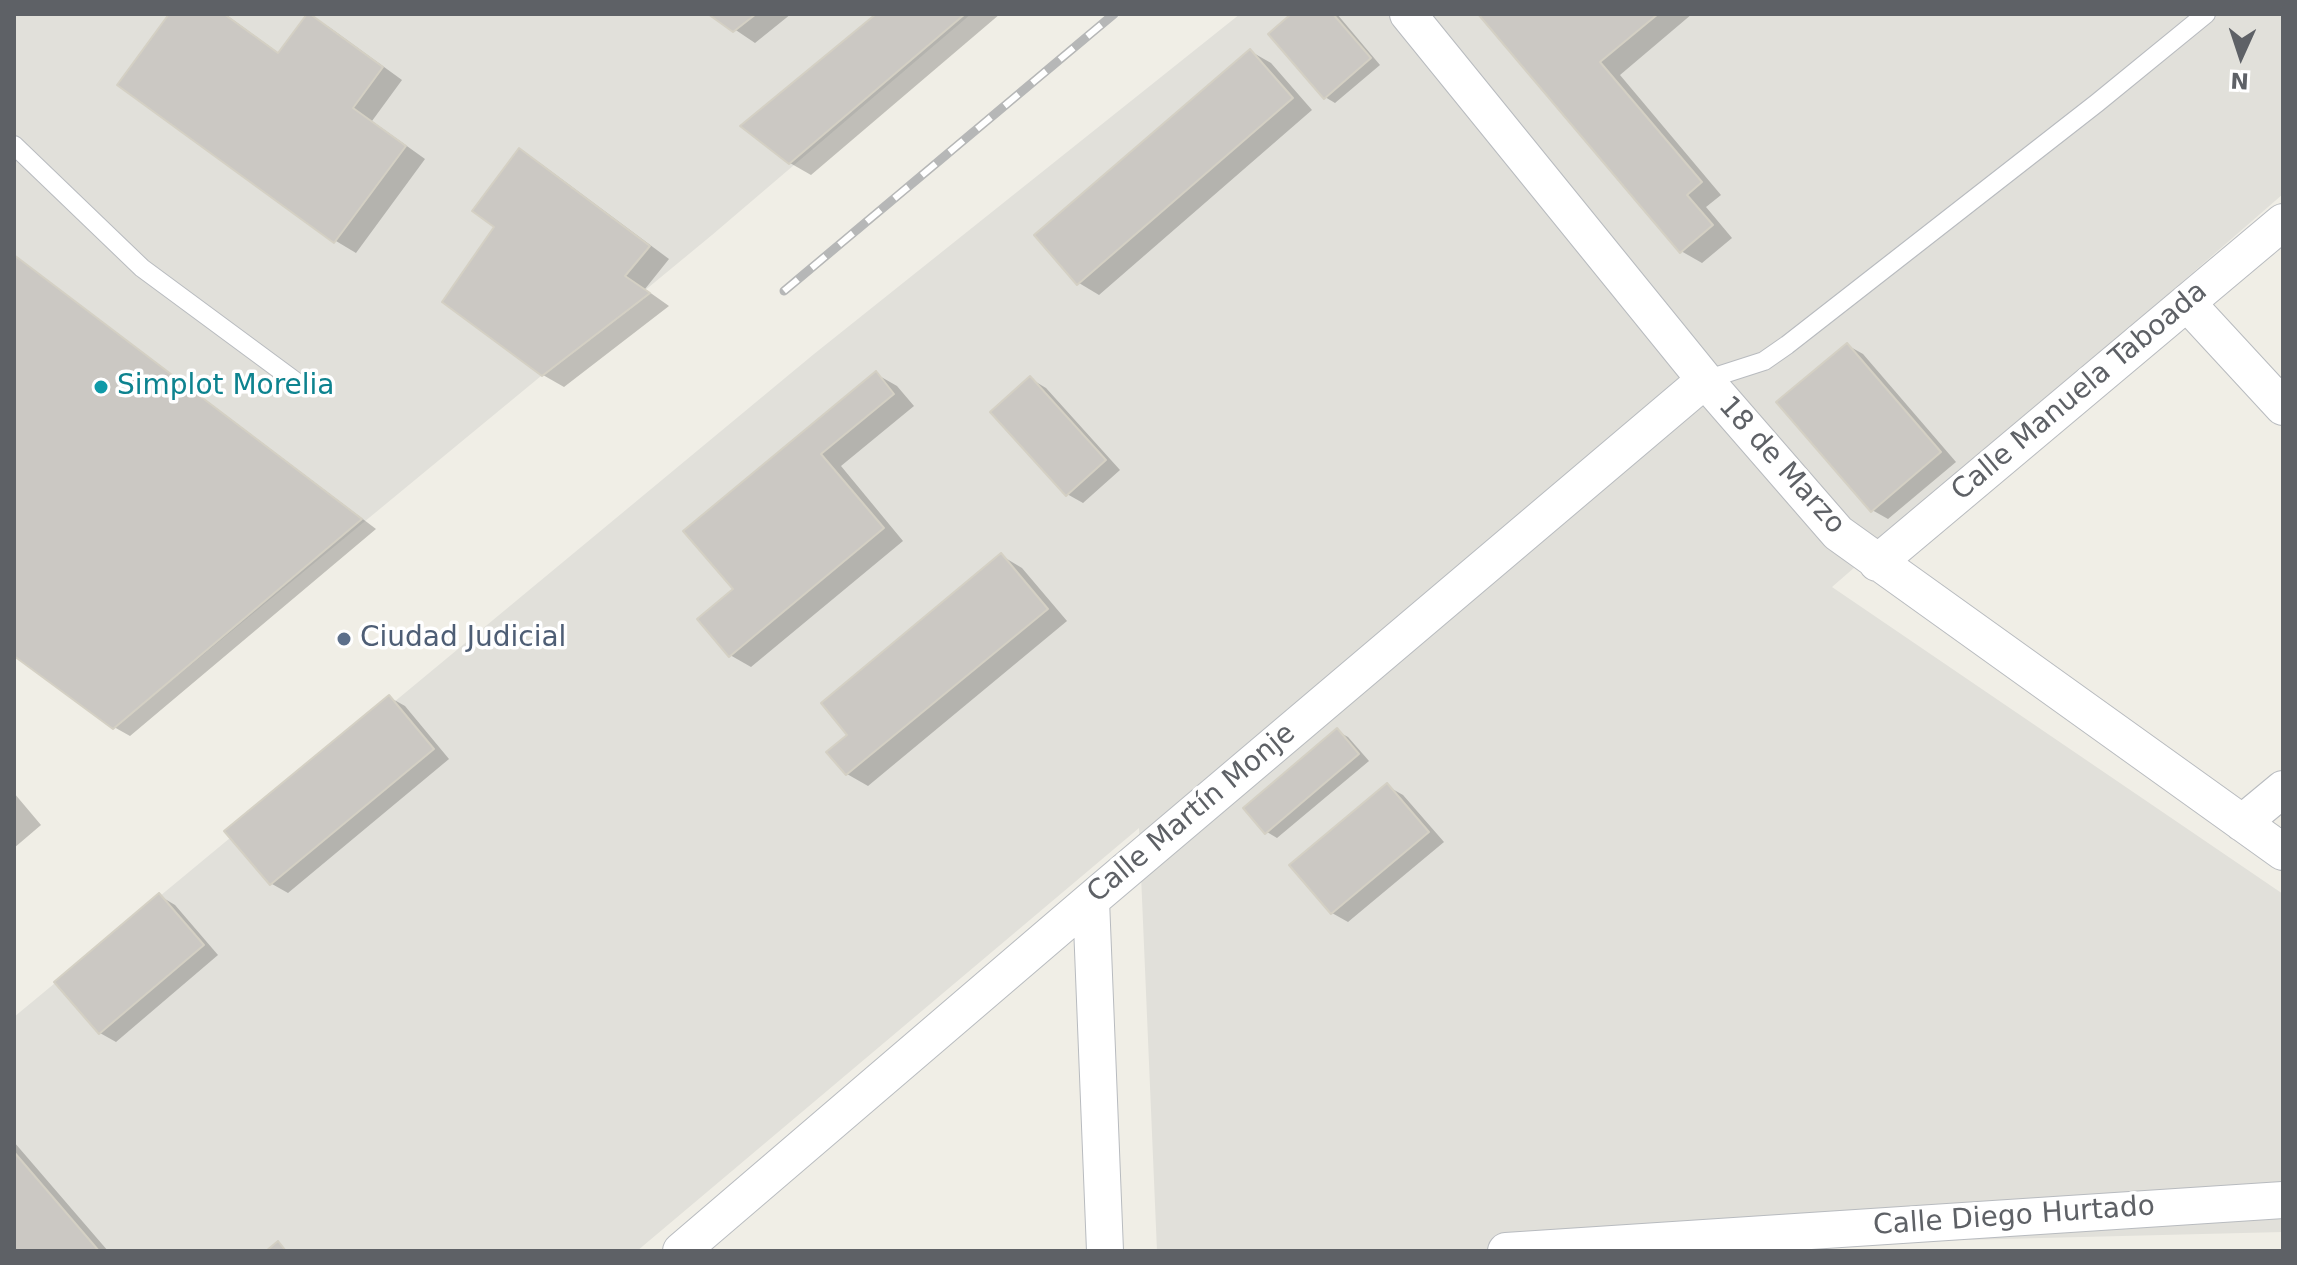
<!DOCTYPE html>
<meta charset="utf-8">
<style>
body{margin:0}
#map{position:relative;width:2297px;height:1265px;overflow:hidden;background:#f0eee6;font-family:"DejaVu Sans",sans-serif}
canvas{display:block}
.frame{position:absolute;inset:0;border:16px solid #5e6166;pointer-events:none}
.north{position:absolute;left:2201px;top:16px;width:80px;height:80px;-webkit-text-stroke:6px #fff;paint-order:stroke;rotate:183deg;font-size:22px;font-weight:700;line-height:32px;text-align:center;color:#5e6166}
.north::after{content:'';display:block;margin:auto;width:28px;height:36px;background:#5e6166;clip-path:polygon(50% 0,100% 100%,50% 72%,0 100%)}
</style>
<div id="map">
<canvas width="2297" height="1265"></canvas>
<div class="frame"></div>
<div class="north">N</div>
</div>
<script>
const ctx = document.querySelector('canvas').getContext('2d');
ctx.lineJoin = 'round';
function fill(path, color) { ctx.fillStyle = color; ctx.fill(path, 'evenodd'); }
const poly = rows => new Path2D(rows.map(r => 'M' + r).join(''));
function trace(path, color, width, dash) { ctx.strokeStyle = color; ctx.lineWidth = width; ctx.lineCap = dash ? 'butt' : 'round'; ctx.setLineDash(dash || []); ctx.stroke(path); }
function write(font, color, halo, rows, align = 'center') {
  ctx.font = font + ' "DejaVu Sans",sans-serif'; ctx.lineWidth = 7; ctx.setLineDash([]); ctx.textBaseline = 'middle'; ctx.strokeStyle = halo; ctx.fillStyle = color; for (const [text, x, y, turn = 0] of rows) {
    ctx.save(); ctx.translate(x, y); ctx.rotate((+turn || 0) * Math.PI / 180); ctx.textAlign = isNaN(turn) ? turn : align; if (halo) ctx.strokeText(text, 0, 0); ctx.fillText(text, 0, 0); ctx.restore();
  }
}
fill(poly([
 [14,14,971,14,712,235,113,729,14,656],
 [1240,14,2283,14,2283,194,1832,587,2283,894,2283,1232,1520,1251,1157,1251,1139,828,637,1251,14,1251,14,1017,814,354]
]), '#e1e0da');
fill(poly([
 [172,14,225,14,280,54,308,15,329,27,402,80,372,121,425,159,356,253,336,241,120,84],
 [712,14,791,14,755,43],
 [879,14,1000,14,811,175,790,163],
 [1295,14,1337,14,1380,65,1335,103,1325,97],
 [1480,14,1692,14,1620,75,1721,195,1706,207,1732,238,1702,263,1681,251],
 [1250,51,1271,63,1312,110,1099,295,1079,283],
 [520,151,540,163,669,259,645,289,669,306,564,387,543,375,497,226],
 [14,255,376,529,130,736,114,727,14,653],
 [1847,345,1863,354,1956,462,1888,519,1872,510],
 [876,374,897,386,914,406,841,466,903,541,751,667,730,655,735,589,686,531],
 [1031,379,1046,388,1120,470,1083,503,1067,494],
 [1002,556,1022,568,1067,621,868,786,847,774,850,735],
 [389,697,405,706,449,759,288,893,272,884,227,831],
 [1337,731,1348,737,1369,761,1277,838,1267,832],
 [1387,786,1403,795,1444,842,1348,922,1332,913],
 [14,793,41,825,14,848],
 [160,896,175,905,218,955,116,1042,100,1033],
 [14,1142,108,1251,14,1251]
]), '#0003');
const building = poly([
 [169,14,224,14,278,53,307,14,310,14,383,67,353,108,406,146,334,243,117,85,169,14],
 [708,14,756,14,733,32,708,14],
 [876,14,965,14,789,164,740,126,876,14],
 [1291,14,1333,14,1371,58,1324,99,1268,34,1291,14],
 [1478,14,1658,14,1600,62,1702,182,1687,195,1713,225,1680,253,1478,14],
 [1250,49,1293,98,1077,285,1034,235,1250,49],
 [519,148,650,246,625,276,650,293,542,376,442,302,494,227,472,211,519,148],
 [14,255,362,519,113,729,14,656,14,255],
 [1847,343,1941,452,1871,512,1776,402,1847,343],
 [876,371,894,394,821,454,884,528,729,657,697,619,733,589,683,531,876,371],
 [1030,376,1106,460,1066,496,990,412,1030,376],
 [1001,553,1048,609,846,775,826,752,847,735,821,703,1001,553],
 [389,695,434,749,270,885,224,831,389,695],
 [1337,728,1359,754,1265,834,1243,808,1337,728],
 [1387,783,1429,832,1331,914,1289,865,1387,783],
 [159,893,204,945,99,1034,54,982,159,893],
 [14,1152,99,1251,14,1251,14,1152],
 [278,1241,286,1251,266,1251,278,1241]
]);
fill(building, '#cbc8c3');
trace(building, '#d4d0c4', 2);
const service = poly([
 [14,145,142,268,295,381],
 [1705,380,1764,361,1787,345,2097,103,2206,14]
]);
const minor = poly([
 [1408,14,1705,380,1838,533,2283,852],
 [2187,303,2283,407],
 [1877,563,2283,222],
 [2242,823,2283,789],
 [1091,900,1105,1251],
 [681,1251,1091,900,1705,380],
 [1506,1251,2283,1200]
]);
trace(service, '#b8bbbf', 20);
trace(minor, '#b8bbbf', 38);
trace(service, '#fff', 18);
trace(minor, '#fff', 36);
const rail = poly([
 [784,291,1114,14]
]);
trace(rail, '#b6b7b7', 9);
trace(rail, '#fff', 6, [18]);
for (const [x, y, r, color] of [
 [101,387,8,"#0f9aa8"],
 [344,639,8,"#5c6f8a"]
]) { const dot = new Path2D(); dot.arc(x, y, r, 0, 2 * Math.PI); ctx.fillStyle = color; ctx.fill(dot); trace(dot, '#fff', 3); }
write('28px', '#0d838f', '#fff', [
 ["Simplot Morelia",117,387]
], 'left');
write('28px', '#5e6166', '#fff', [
 ["Calle Manuela Taboada",2080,392,-40],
 ["18 de Marzo",1781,466,48],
 ["Calle Martín Monje",1192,814,-40],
 ["Calle Diego Hurtado",2014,1217,-4]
]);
write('28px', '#4e5e75', '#fff', [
 ["Ciudad Judicial",360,639]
], 'left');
</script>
